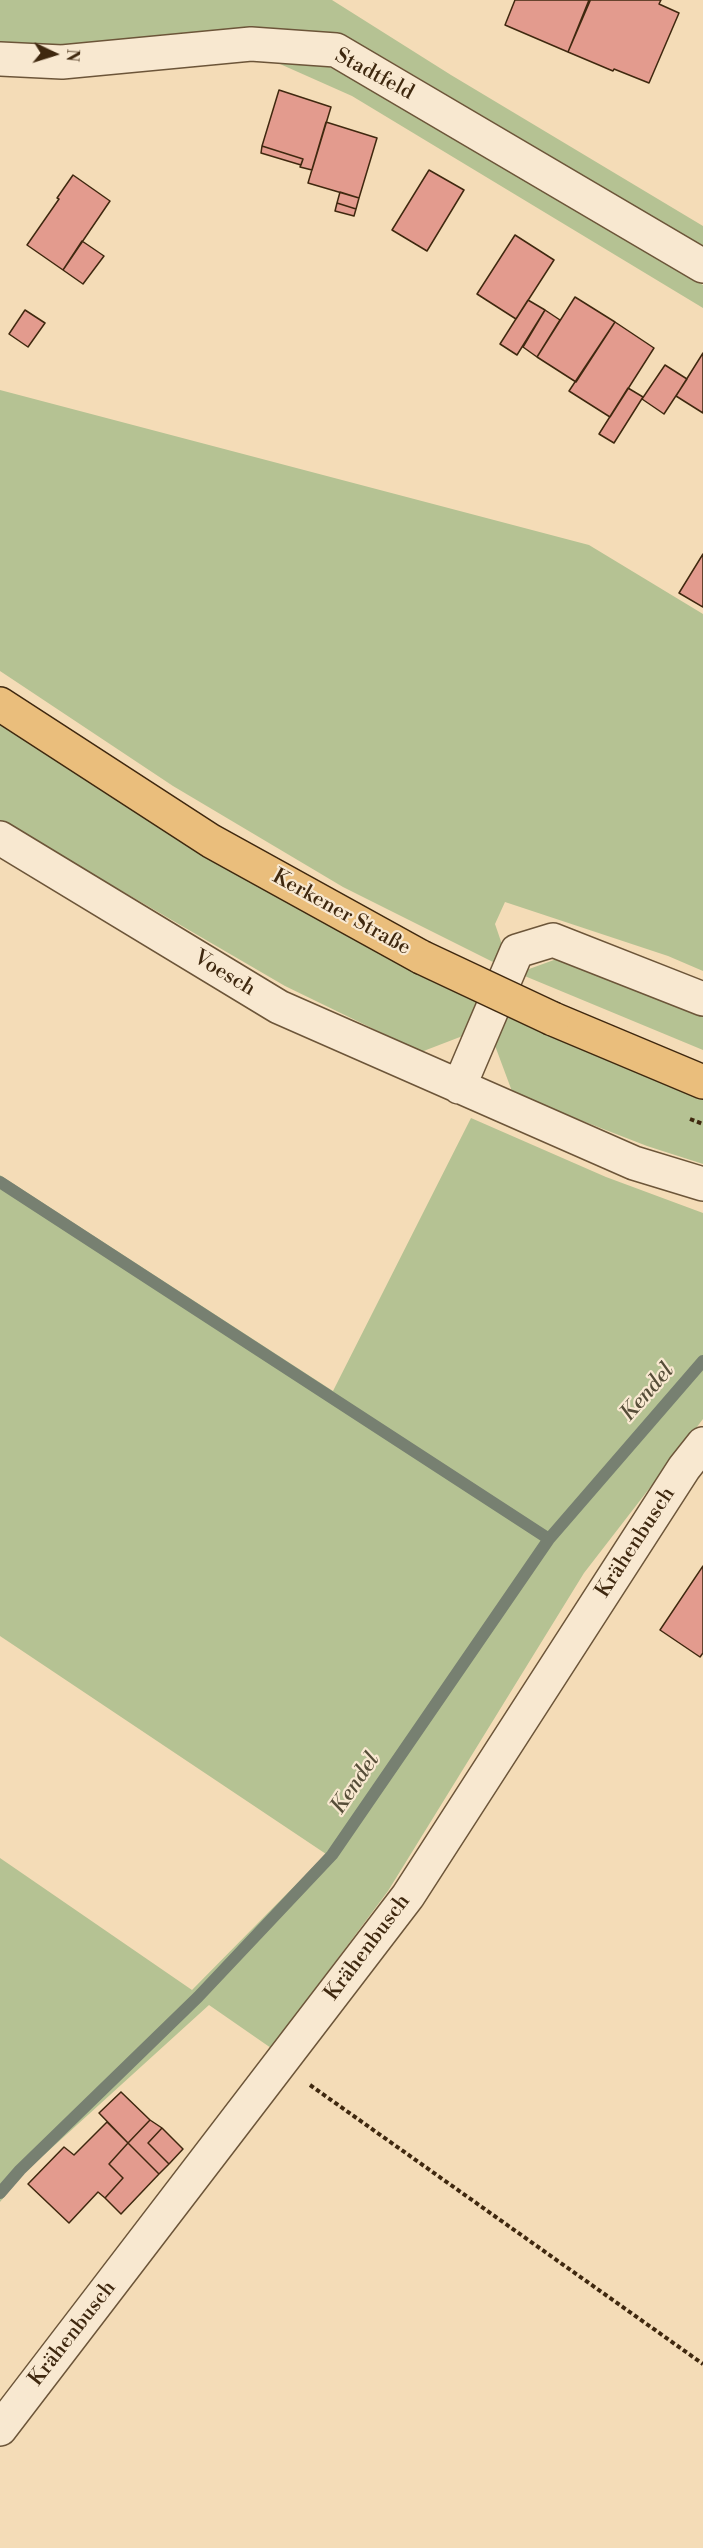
<!DOCTYPE html>
<meta charset="utf-8">
<style>
body{margin:0}
#map{position:relative;width:703px;height:2548px;overflow:hidden;background:#f4dcb7;font-family:"Libre Bodoni",serif}
canvas{display:block}
.north{position:absolute;left:24px;top:24px;width:60px;height:60px;-webkit-text-stroke:4px #f8e8d0;paint-order:stroke;rotate:94deg;font-size:16px;font-weight:700;line-height:24px;text-align:center;color:#3f280f}
.north::after{content:'';display:block;margin:auto;width:21px;height:27px;background:#3f280f;clip-path:polygon(50% 0,100% 100%,50% 72%,0 100%)}
</style>
<div id="map">
<canvas width="703" height="2548"></canvas>
<div class="north">N</div>
</div>
<script>
const ctx = document.querySelector('canvas').getContext('2d');
ctx.lineJoin = 'round';
function fill(path, color) { ctx.fillStyle = color; ctx.fill(path, 'evenodd'); }
const poly = rows => new Path2D(rows.map(r => 'M' + r).join(''));
function trace(path, color, width, dash) { ctx.strokeStyle = color; ctx.lineWidth = width; ctx.lineCap = dash ? 'butt' : 'round'; ctx.setLineDash(dash || []); ctx.stroke(path); }
function write(font, color, halo, rows, align = 'center') {
  ctx.font = font + ' "Libre Bodoni",serif'; ctx.lineWidth = 4.5; ctx.setLineDash([]); ctx.textBaseline = 'middle'; ctx.strokeStyle = halo; ctx.fillStyle = color; for (const [text, x, y, turn = 0] of rows) {
    ctx.save(); ctx.translate(x, y); ctx.rotate((+turn || 0) * Math.PI / 180); ctx.textAlign = isNaN(turn) ? turn : align; if (halo) ctx.strokeText(text, 0, 0); ctx.fillText(text, 0, 0); ctx.restore();
  }
}
fill(poly([
 [0,0,332,0,451,75,703,226,703,246,383,57,324,34,58,47,0,44],
 [313,59,358,81,703,285,703,308,352,96,271,60],
 [0,390,589,545,703,614,703,971,668,956,505,902,495,924,507,959,529,969,565,956,703,1014,703,1050,503,967,343,887,173,786,0,671],
 [0,722,142,816,324,922,486,1005,703,1100,703,1164,647,1146,513,1094,494,1043,473,1032,421,1052,285,986,0,820],
 [471,1118,606,1177,703,1213,703,1419,584,1573,388,1891,271,2048,209,2005,23,2174,0,2202,0,1858,192,1990,326,1854,0,1636,0,1175,333,1391]
]), '#b5c293');
trace(poly([
 [0,1182,549,1539],
 [0,2193,20,2170,198,1997,332,1855,549,1539,703,1361]
]), '#778071', 12);
const building = poly([
 [515,0,589,0,590,1,568,52,505,25,515,0],
 [589,0,661,0,659,4,679,13,649,83,614,69,613,71,568,52,589,0],
 [279,90,331,107,312,170,300,167,303,159,262,146,279,90],
 [326,122,377,138,359,198,308,183,326,122],
 [262,146,303,159,301,165,261,153,262,146],
 [429,170,464,190,427,251,392,230,429,170],
 [73,175,110,201,63,270,27,245,59,199,57,198,73,175],
 [340,192,359,198,356,209,337,203,340,192],
 [337,203,356,209,354,216,335,211,337,203],
 [515,235,554,260,516,319,477,294,515,235],
 [82,241,104,256,83,284,63,270,82,241],
 [575,297,615,322,576,382,537,357,575,297],
 [528,300,545,310,517,355,500,344,528,300],
 [25,310,45,323,28,347,9,334,25,310],
 [545,310,560,320,537,357,523,347,545,310],
 [615,322,654,348,610,417,569,391,615,322],
 [703,353,703,413,676,396,703,353],
 [665,365,687,379,664,414,642,399,665,365],
 [628,388,643,397,614,443,599,434,628,388],
 [703,554,703,607,679,593,703,554],
 [703,1566,703,1653,700,1657,660,1630,703,1566],
 [121,2092,150,2120,128,2143,99,2113,121,2092],
 [150,2120,162,2128,148,2143,169,2164,159,2174,128,2143,150,2120],
 [107,2122,128,2143,109,2164,123,2178,105,2198,98,2192,69,2223,28,2184,64,2147,74,2155,107,2122],
 [162,2128,183,2149,169,2164,148,2143,162,2128],
 [128,2143,159,2174,121,2214,105,2198,123,2178,109,2164,128,2143]
]);
fill(building, '#e39b8e');
trace(building, '#3f280f', 1.5);
const minor = poly([
 [0,59,62,62,251,44,336,50,703,266],
 [0,838,279,1007,634,1163,703,1184],
 [459,1087,517,951,553,940,703,999],
 [0,2429,408,1896,684,1468,703,1444]
]);
const primary = poly([
 [0,704,211,841,421,957],
 [553,1019,703,1082]
]);
trace(minor, '#6c5539', 36);
trace(primary, '#3f280f', 36);
trace(poly([
 [690,1119,703,1124],
 [310,2085,703,2364]
]), '#3f280f', 4, [4.5, 3]);
trace(minor, '#f8e8d0', 33);
trace(primary, '#eabe7c', 33);
const primaryBridge = poly([
 [421,957,553,1019]
]);
trace(primaryBridge, '#3f280f', 36, []);
trace(primaryBridge, '#eabe7c', 33);
write('21px', '#3f280f', '#f8e8d0', [
 ["Stadtfeld",374,75,28],
 ["Kerkener Straße",341,913,29],
 ["Voesch",224,974,31],
 ["Krähenbusch",636,1543,-57],
 ["Krähenbusch",368,1948,-53],
 ["Krähenbusch",73,2334,-52]
]);
write('italic 22px', '#564d38', '#f8e8d0', [
 ["Kendel",648,1393,-49],
 ["Kendel",356,1784,-56]
]);
</script>
